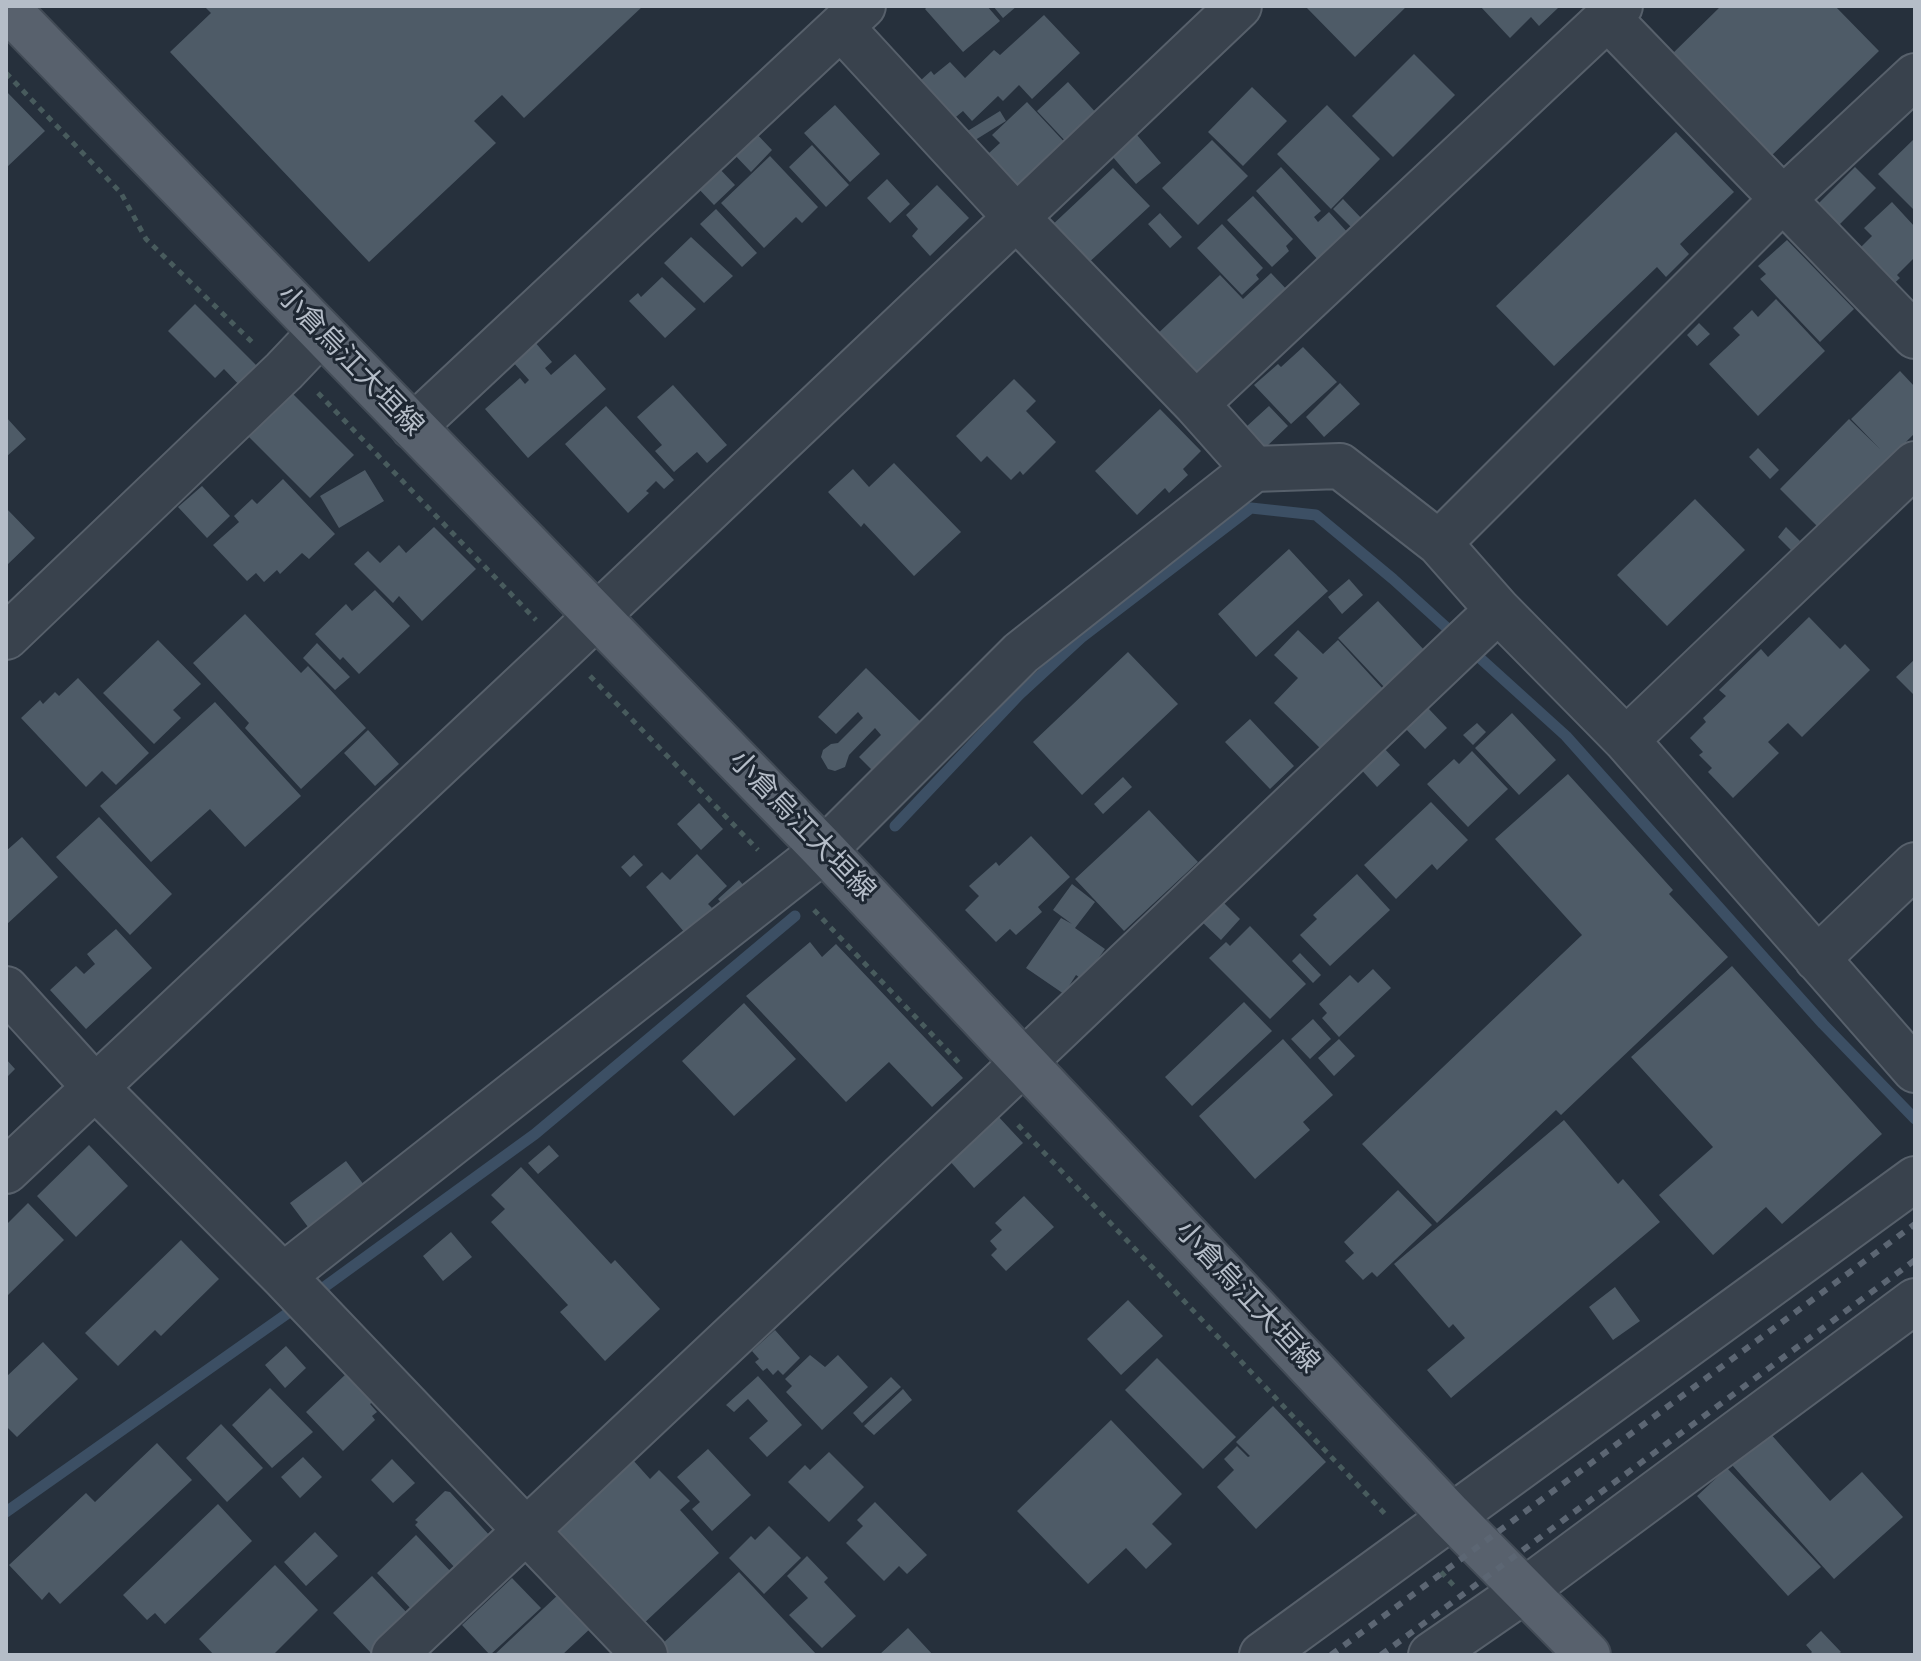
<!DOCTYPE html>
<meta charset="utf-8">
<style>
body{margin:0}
#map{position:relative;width:1921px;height:1661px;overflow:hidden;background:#26303c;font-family:"Titillium Web",sans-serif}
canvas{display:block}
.frame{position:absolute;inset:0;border:8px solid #b5bdc8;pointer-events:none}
</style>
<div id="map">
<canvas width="1921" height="1661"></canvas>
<div class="frame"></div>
</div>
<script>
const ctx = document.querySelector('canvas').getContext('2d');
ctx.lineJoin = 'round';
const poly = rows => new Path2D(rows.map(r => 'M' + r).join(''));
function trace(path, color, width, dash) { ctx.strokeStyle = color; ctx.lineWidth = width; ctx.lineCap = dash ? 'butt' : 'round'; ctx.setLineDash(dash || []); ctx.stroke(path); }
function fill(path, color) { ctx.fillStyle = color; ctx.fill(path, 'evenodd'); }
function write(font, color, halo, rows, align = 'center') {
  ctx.font = font + ' "Titillium Web","Noto Sans JP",sans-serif'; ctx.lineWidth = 6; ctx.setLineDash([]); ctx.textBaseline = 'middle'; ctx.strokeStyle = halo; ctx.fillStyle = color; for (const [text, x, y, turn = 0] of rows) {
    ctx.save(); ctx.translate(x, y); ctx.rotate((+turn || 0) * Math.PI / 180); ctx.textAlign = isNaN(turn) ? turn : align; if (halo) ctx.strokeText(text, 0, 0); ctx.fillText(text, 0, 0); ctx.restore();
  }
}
trace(poly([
 [1470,649,1566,736,1823,1024,1915,1119],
 [895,826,1019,695,1081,638,1251,508,1316,515,1393,579,1458,638],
 [312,1296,535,1134,795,916],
 [6,1512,298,1306]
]), '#3c4f64', 11);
fill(poly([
 [204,6,643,6,524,118,502,95,474,121,496,143,369,262,170,52,211,13],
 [928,6,987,6,1000,21,963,52,925,9],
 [993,6,1017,6,1003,18],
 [1305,6,1407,6,1355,57],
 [1480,6,1556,6,1558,8,1539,26,1531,17,1510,38],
 [1721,6,1835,6,1879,51,1768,159,1668,58],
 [1044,15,1080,53,1032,99,1019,85,1003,101,998,96,972,121,963,111,944,127,910,90,931,71,934,75,950,62,965,78,994,50,1000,55],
 [1414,54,1455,95,1393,157,1352,116],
 [1068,82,1099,116,1069,145,1037,111],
 [1252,87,1287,121,1243,166,1208,132],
 [6,91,45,131,6,168],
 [1027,102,1069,147,1012,201,977,164,1000,143,992,135],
 [835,105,880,154,850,182,804,133],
 [1327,105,1380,159,1331,209,1277,154],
 [1000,111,1006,121,959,150,953,140],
 [753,130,772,150,751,172,731,151],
 [1676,132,1734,192,1680,244,1689,254,1666,277,1657,267,1554,366,1496,306],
 [1137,135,1161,163,1136,184,1112,156],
 [1915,138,1915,211,1878,174],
 [1212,140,1248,176,1198,225,1162,188],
 [812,145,849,185,826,207,789,167],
 [770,156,818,207,802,223,796,217,764,248,721,203],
 [716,165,735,185,714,205,695,185],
 [1281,167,1321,211,1314,217,1318,222,1329,212,1349,234,1320,262,1256,191],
 [1855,167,1876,188,1833,231,1812,210],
 [1113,168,1150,206,1085,266,1049,228],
 [887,179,910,204,890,223,867,198],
 [937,185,969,218,930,256,912,236,918,229,906,215],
 [1253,196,1293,239,1286,246,1289,251,1272,267,1227,220],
 [1343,199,1363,220,1353,229,1333,209],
 [1892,202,1915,227,1915,257,1897,275,1900,278,1886,291,1853,255,1872,236,1864,228],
 [716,209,757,253,742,267,700,224],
 [1160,213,1182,237,1170,248,1148,224],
 [1222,224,1263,268,1256,275,1259,279,1242,295,1197,248],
 [691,237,733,276,704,303,664,263],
 [1787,240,1854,309,1820,342,1760,279,1766,274,1758,266],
 [1271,273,1291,294,1194,382,1152,339,1220,275,1243,299],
 [662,277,696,309,665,338,629,301,638,293,641,297],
 [1776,299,1825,351,1758,416,1709,364,1740,335,1733,328,1752,310,1758,317],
 [195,304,261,370,242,388,224,369,215,378,168,331],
 [1699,323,1710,334,1697,346,1687,335],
 [534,341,552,362,545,368,551,375,575,354,606,389,528,458,485,409,520,378,525,384,529,380,512,361],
 [1303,347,1337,382,1291,424,1254,385,1278,364,1281,367],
 [1900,371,1915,387,1915,433,1819,528,1780,489,1849,419,1880,449,1851,419],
 [1014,379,1036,401,1026,411,1056,442,1023,475,1020,471,1011,480,987,456,981,462,956,436],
 [1340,383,1360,404,1324,437,1306,417],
 [673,385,727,445,707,463,697,452,674,472,655,451,662,445,637,417],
 [292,393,354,455,310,498,248,436],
 [606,406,674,480,664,489,656,481,646,491,649,493,628,513,565,444],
 [1269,406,1288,426,1265,448,1246,427],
 [1160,409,1201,451,1183,469,1188,475,1169,493,1165,488,1137,515,1095,471],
 [6,417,26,439,6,457],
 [1758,448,1779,470,1770,479,1749,457],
 [894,463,961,532,914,576,864,523,861,527,828,492,853,469,869,487],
 [365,470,384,501,339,528,320,496],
 [283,479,335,534,309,559,302,553,280,574,277,570,264,582,256,573,247,581,213,545,239,522,234,516,252,499,257,504],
 [202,486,230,516,207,538,178,507],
 [1695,499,1745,550,1667,626,1617,575],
 [6,508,35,538,6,566],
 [434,527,476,569,422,621,399,596,393,603,354,564,368,551,380,563,399,545,406,553],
 [1786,527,1800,541,1791,550,1778,537],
 [1289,549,1328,591,1256,657,1218,614],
 [1349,579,1363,595,1342,614,1328,597],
 [375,590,410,626,359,674,343,657,340,660,315,634,346,604,352,611],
 [1378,601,1426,652,1386,689,1338,638],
 [245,614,301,673,308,666,366,728,301,789,245,728,249,723,193,663],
 [1809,617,1840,649,1845,644,1870,670,1802,737,1788,723,1768,742,1779,753,1733,798,1708,772,1712,768,1699,755,1703,752,1690,738,1706,722,1703,718,1726,696,1719,690,1761,649,1768,657],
 [1298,630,1323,654,1338,640,1384,690,1322,750,1274,703,1298,678,1274,655],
 [158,640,201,684,173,710,181,718,154,744,103,693],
 [317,643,350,677,335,690,303,658],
 [1128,652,1178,704,1082,795,1033,742],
 [1915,659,1915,696,1896,677],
 [866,668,925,726,876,774,859,757,881,735,875,728,849,755,845,767,835,771,828,769,821,757,823,750,831,744,838,743,863,718,858,712,836,734,818,717],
 [78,678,149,753,116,785,102,771,86,787,21,718,40,700,43,704,55,692,59,696],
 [215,702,301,796,245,847,210,809,151,862,100,806],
 [1427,707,1447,728,1425,749,1405,728],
 [1512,713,1556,760,1519,795,1475,748],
 [1250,719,1294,766,1270,789,1225,742],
 [1477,723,1486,732,1473,745,1463,735],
 [368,730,399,764,375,786,344,753],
 [1381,745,1400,765,1377,787,1358,766],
 [1472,751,1508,789,1468,827,1427,784,1454,759,1459,764],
 [1568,774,1673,890,1669,894,1728,957,1561,1115,1556,1110,1437,1223,1362,1144,1582,935,1495,839],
 [1123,777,1132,787,1103,814,1094,804],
 [1431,802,1468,840,1437,870,1432,864,1396,899,1364,865],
 [699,803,723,829,701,850,677,824],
 [1149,810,1198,862,1124,931,1075,879],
 [99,817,172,894,130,935,56,857],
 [1031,836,1070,877,1038,907,1042,912,1016,935,1010,929,996,942,965,910,979,896,969,886,996,862,999,866],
 [22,837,58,877,6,925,6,851],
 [697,854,727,886,708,904,712,908,685,933,646,887,662,872,670,880],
 [634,855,643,865,630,877,621,867],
 [1357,874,1390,910,1330,966,1300,935,1317,919,1313,915],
 [739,880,749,892,727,910,718,899],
 [1072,884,1095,902,1075,928,1105,949,1083,980,1076,975,1064,994,1026,968,1061,918,1072,924,1053,910],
 [1221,900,1240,919,1221,940,1201,921],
 [1250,926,1306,984,1270,1019,1209,958,1226,942,1230,946],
 [116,929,152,968,86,1029,50,990,76,966,84,974,95,964,87,954],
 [810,942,822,957,836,944,963,1078,932,1107,889,1062,846,1102,746,996],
 [1300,953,1321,975,1313,983,1292,961],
 [1732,966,1882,1134,1782,1224,1766,1207,1713,1255,1659,1195,1713,1147,1631,1057],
 [1373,969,1391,988,1339,1037,1322,1018,1327,1013,1319,1004,1350,975,1358,983],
 [1244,1002,1272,1031,1192,1106,1165,1077],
 [744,1003,796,1059,734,1116,682,1061],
 [1313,1019,1331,1039,1310,1059,1291,1039],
 [1283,1039,1333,1095,1303,1122,1310,1130,1255,1179,1199,1116],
 [1339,1039,1355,1056,1334,1076,1318,1058],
 [6,1059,15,1069,6,1078],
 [996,1114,1023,1143,974,1188,948,1159],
 [1564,1120,1618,1184,1623,1179,1660,1222,1451,1398,1427,1370,1465,1338,1453,1324,1449,1328,1394,1264],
 [89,1145,128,1186,76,1237,37,1196],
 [549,1145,559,1156,538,1174,528,1163],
 [346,1161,367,1189,311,1231,290,1203],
 [521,1167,611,1264,615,1260,660,1309,605,1361,560,1312,568,1305,491,1222,505,1209,491,1195],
 [1398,1190,1432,1225,1377,1277,1372,1272,1363,1280,1345,1261,1354,1253,1344,1242],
 [1024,1196,1054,1227,1006,1271,991,1255,997,1249,990,1241,1002,1230,995,1223],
 [28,1203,64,1240,6,1297,6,1225],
 [451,1232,472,1257,443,1281,423,1256],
 [181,1240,219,1279,161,1336,155,1330,118,1366,85,1333],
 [1615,1287,1640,1321,1613,1340,1589,1307],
 [1128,1300,1163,1336,1121,1375,1087,1339],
 [775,1330,800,1358,783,1375,778,1370,773,1375,767,1368,763,1371,755,1362,759,1359,752,1351],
 [43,1342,78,1379,17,1437,6,1426,6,1377],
 [286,1346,306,1368,285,1388,265,1365],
 [810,1355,825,1367,838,1355,868,1387,822,1430,786,1392,792,1386,785,1379],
 [1157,1358,1236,1437,1203,1469,1125,1390],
 [346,1374,373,1402,370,1404,377,1412,372,1416,375,1420,343,1451,306,1412],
 [758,1376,802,1425,767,1457,749,1438,768,1421,748,1399,734,1412,726,1405],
 [891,1377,901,1387,862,1423,853,1413],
 [270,1388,313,1432,272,1468,232,1425],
 [903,1389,912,1400,874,1435,864,1426],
 [1273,1406,1326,1462,1256,1529,1217,1487,1234,1470,1224,1459,1237,1446,1248,1457,1250,1456,1236,1442],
 [1111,1420,1182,1494,1152,1524,1172,1544,1146,1569,1126,1548,1088,1584,1017,1511],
 [221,1424,263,1468,227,1502,186,1458],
 [1769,1432,1830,1501,1862,1472,1903,1517,1834,1579,1732,1465],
 [157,1443,192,1480,60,1604,49,1592,42,1600,9,1565,86,1493,95,1502],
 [708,1449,751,1495,712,1531,692,1509,700,1502,677,1477],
 [829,1452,864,1487,829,1522,788,1482,805,1465,810,1470],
 [303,1457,322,1477,300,1498,281,1477],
 [392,1459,415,1483,393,1503,371,1480],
 [633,1460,650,1479,659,1470,690,1501,680,1510,719,1553,641,1626,555,1534],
 [1727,1468,1821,1567,1788,1596,1697,1496],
 [445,1491,450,1492,491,1537,457,1570,415,1525,418,1522,415,1520],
 [875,1502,927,1555,907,1574,899,1566,884,1581,846,1543,863,1526,857,1520],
 [218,1504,252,1541,165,1624,155,1613,147,1620,123,1595],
 [769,1526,801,1558,764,1594,729,1558,751,1536,755,1540],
 [315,1532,338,1556,306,1586,284,1562],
 [416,1535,454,1575,414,1612,377,1573],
 [807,1556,828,1578,824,1582,856,1616,822,1648,789,1615,808,1598,787,1576],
 [275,1565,318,1610,273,1655,214,1655,199,1639],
 [739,1572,817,1655,670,1655,661,1645],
 [372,1576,410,1616,371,1653,333,1613],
 [512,1578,541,1608,490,1655,462,1625],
 [560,1593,592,1627,562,1655,494,1655],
 [908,1628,933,1655,879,1655],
 [1821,1631,1841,1652,1837,1655,1809,1655,1812,1652,1806,1645]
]), '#4e5b67');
const minor = poly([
 [1608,18,1915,336],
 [841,27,1015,216,1196,404,1254,469],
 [1196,404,1620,6],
 [413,427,863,6],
 [1439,543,1783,199,1915,76],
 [6,637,284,371,320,333],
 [1626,740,1915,464],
 [1817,959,1915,865],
 [6,989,94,1086,283,1276,645,1655],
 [6,1171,563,648,1239,6],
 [283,1276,824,850,1021,653,1254,469,1340,466,1439,543,1498,610,1626,740,1915,1070],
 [394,1655,989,1095,1498,610],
 [1262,1655,1915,1179],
 [1431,1655,1525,1590,1915,1301]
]);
const major = poly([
 [6,7,824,850,1450,1515,1588,1655]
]);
trace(minor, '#57606b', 48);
trace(major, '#424b56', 48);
trace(poly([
 [6,73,121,193,146,239,254,344],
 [318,393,536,620],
 [590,676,758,850],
 [814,910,961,1065],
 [1018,1125,1387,1516],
 [1441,1572,1456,1588]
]), '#485b5d', 5, [6, 6]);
trace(minor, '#39424d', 44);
trace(major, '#58616d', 44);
trace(poly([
 [1331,1655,1915,1224],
 [1381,1655,1915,1260]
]), '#5c6673', 6, [8, 8]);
write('28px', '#b5bdc8', '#1e2732', [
 ["小倉烏江大垣線",349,362,46],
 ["小倉烏江大垣線",801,827,46],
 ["小倉烏江大垣線",1246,1298,47]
]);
</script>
